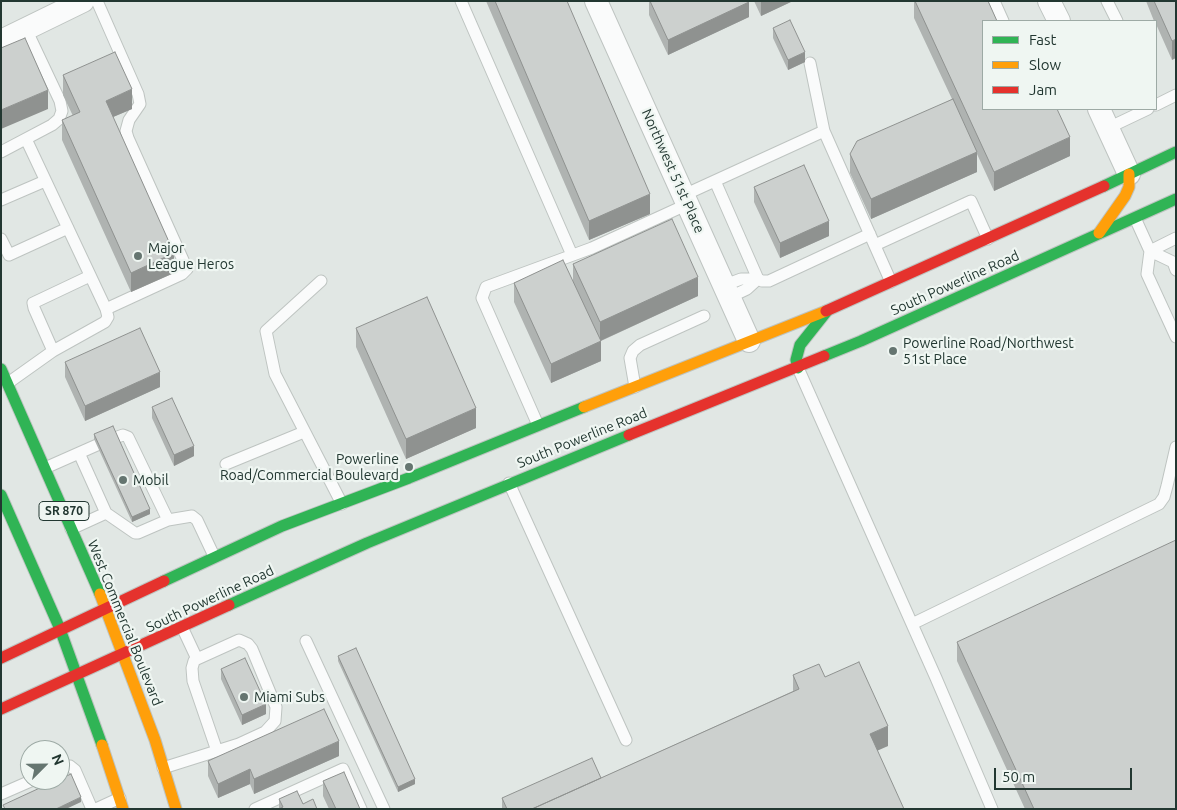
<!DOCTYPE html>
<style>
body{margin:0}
#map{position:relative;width:1177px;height:810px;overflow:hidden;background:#e1e7e4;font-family:Ubuntu,sans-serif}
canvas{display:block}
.frame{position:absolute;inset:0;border:2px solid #223731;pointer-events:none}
.legend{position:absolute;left:982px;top:20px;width:175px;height:90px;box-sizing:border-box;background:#eff6f2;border:1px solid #9daaa5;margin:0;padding:6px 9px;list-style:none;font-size:15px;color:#223731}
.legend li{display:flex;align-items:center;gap:10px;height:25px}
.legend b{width:25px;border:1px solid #9daaa5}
.north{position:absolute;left:20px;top:740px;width:50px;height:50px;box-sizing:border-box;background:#eff6f2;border:1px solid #9daaa5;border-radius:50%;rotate:67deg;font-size:14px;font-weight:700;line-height:20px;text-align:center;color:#223731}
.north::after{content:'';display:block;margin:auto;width:18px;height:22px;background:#657570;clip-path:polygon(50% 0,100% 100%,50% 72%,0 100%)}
.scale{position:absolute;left:994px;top:768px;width:138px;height:22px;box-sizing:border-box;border:2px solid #223731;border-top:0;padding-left:6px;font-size:15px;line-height:18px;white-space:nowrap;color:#223731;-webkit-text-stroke:4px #eff6f2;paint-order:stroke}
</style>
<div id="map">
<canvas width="1177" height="810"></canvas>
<div class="frame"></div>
<ul class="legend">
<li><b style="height:6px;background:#30b455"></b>Fast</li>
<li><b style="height:6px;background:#ff9f0a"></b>Slow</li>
<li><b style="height:6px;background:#e5322d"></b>Jam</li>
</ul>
<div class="north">N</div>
<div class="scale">50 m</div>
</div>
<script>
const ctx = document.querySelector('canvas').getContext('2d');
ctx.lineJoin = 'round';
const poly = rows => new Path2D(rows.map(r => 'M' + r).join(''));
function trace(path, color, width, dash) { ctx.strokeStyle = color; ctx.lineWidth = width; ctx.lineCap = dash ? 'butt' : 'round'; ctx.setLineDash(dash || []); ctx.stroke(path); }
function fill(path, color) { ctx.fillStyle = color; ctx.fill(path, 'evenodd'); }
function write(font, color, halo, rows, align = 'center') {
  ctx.font = font + ' Ubuntu,sans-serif'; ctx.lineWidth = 4.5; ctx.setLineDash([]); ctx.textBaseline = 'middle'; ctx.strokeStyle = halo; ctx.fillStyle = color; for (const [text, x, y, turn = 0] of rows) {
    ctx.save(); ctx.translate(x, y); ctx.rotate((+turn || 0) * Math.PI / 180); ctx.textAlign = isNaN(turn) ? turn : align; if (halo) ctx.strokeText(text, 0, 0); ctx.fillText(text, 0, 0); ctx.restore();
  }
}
const lane = poly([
 [97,1,138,94,140,104,129,120,126,131,128,138,187,269,182,274,106,309],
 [461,1,572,255],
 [994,1,1003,21],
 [1107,1,1117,21],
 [1156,105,1176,95],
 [1108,128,1148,109],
 [824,131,891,282],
 [1,152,52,125,59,119,62,111,60,101,26,29],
 [715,181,758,279,762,281,769,281,870,234],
 [684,195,824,131,810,63],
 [1,200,45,181],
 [1135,218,1150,251,1176,238],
 [1,239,9,255,68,228],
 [875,245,971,201,988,239],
 [1176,270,1173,262,1150,251,1147,274,1176,337],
 [321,281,266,331,275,374,342,504],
 [725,285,741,279,758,279,747,289,730,297],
 [53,351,34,308,33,303,90,276],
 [798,368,936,678,992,809],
 [8,383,53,351,105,322,108,317,106,309,26,139],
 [635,387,630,358,633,351,640,345,704,316],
 [538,425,482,298,486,287,592,248,688,204],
 [115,438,123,435,128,437,168,520,192,516,197,520,214,556],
 [79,453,106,513,135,533,138,533,168,520],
 [226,464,304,432],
 [45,468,97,445],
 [509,483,626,740],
 [71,529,106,513],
 [912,624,1159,504,1164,497,1167,486,1176,447],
 [182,627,197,659],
 [306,641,384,809],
 [60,768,70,766,75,770,92,809],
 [163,768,239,744,265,732,275,721,276,707,252,649,248,644,239,640,197,659,194,661,192,668,193,681,217,751],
 [1,794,33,780],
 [96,809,120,798],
 [255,809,343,769,361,809]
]);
const street = poly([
 [596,1,749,341],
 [1049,1,1059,21],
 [1,41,83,1],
 [1099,109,1129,174]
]);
const fast = poly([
 [1104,186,1176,152],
 [824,356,861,341,1176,199],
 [798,368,796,360,800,345,827,311],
 [1,369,100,594],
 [1,495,60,629,102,745],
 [164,581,282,526,409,478,584,407],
 [229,605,367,543,629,435]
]);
const slow = poly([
 [1099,233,1125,196,1129,187,1129,174],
 [584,407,826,311],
 [100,594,155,740,176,809],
 [102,745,123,809]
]);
const jam = poly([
 [826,311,1104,186],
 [629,435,824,356],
 [1,658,164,581],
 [1,709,229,605]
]);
trace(lane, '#bec4c1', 13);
trace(street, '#bec4c1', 24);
trace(fast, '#bec4c1', 13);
trace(slow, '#bec4c1', 13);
trace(jam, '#bec4c1', 13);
trace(lane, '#fafbfb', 11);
trace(street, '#fafbfb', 22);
trace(fast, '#30b455', 11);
trace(slow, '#ff9f0a', 11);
trace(jam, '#e5322d', 11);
fill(poly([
 [486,1,567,1,650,214,589,240],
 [649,1,749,1,749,17,668,55,649,15],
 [754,1,793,1,761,16],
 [914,1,988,1,983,21,1070,156,994,191,977,154,977,172,871,219,850,173,850,154,952,99,914,18],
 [1146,1,1176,1,1172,60,1156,24,1156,21,1154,21],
 [773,28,805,62,788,70,773,38],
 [63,75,132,109,113,117,174,273,131,292,62,140,62,120,73,116,63,95],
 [754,187,829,236,780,258,754,202],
 [573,264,698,296,601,341,601,361,551,383,514,302,514,283,573,282],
 [356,328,476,428,406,459,356,347],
 [65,362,160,387,85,421,65,377],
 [152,407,194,456,174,466,152,418],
 [94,434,150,514,132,522,94,439],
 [957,642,1176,809,1025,809,957,661],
 [338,656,415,784,398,792,338,661],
 [221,669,266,714,242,725,221,679],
 [793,675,825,677,888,746,507,809,502,809,502,798,601,778,793,691],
 [339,756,254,794,250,784,218,798,208,776,208,761],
 [323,781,360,809,329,809,323,796],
 [279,799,303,804,279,809]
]), '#afb3b1');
fill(poly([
 [761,1,793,1,761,16],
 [749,2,749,17,668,55,668,40],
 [1176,39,1176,58,1172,60,1172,41],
 [805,52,805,62,788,70,788,60],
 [132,89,132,109,106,120,106,101],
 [48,90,48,109,1,129,1,110],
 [1070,137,1070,156,994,191,994,172],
 [977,152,977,172,871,219,871,199],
 [650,194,650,214,589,240,589,221],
 [829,221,829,236,780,258,780,243],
 [174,253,174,273,131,292,131,273],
 [698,277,698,296,600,341,600,322],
 [601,341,601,361,551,383,551,364],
 [160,372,160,387,85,421,85,406],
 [476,408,476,428,406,459,406,439],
 [194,446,194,456,174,466,174,455],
 [150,509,150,514,132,522,132,517],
 [266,704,266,714,242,725,242,715],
 [888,726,888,746,870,754,870,734],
 [339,741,339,756,254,794,254,779],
 [250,769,250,784,218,798,218,784],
 [415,779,415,784,398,792,398,787],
 [81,797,81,802,66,809,56,809]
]), '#8f9290');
const building = poly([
 [495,1,567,1,650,194,589,221,495,1],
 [650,1,749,1,749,2,668,40,650,1],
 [915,1,988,1,997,21,983,21,983,109,1057,109,1070,137,994,172,915,1],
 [1154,1,1176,1,1176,39,1172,41,1154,1],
 [790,20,805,52,788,60,773,28,790,20],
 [25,38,48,90,1,110,1,48,25,38],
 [115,52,132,89,106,101,174,253,131,273,62,120,80,112,63,75,115,52],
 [953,99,977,152,871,199,850,154,857,141,953,99],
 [804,165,829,221,780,243,754,187,804,165],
 [672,219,698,277,600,322,573,264,672,219],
 [563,260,601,341,551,364,514,283,563,260],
 [427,297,476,408,406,439,356,328,427,297],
 [140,328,160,372,85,406,65,362,140,328],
 [172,398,194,446,174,455,152,407,172,398],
 [113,426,150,509,132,517,94,434,113,426],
 [1176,540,1176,809,1034,809,957,642,1176,540],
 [356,648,415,779,398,787,338,656,356,648],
 [245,658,266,704,242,715,221,669,245,658],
 [859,662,888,726,870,734,904,809,532,809,799,689,793,675,819,664,825,677,859,662],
 [324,709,339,741,254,779,250,769,218,784,208,761,324,709],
 [592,758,601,778,532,809,507,809,502,798,592,758],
 [344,772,360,809,336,809,323,781,344,772],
 [71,774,81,797,56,809,5,809,3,805,57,780,60,780,60,779,71,774],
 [297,791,303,804,313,799,317,809,279,809,283,807,279,799,297,791]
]);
fill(building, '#ccd0ce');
trace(building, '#8f9290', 1);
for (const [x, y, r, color] of [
 [138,256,5,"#657570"],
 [893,351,5,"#657570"],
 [409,467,5,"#657570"],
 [123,480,5,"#657570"],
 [244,697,5,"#657570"]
]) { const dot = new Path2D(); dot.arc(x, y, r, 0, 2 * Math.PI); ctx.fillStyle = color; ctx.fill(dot); trace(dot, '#eff6f2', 2); }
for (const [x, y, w] of [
 [64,511,50]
]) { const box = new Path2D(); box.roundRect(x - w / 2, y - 9.5, w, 19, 4); ctx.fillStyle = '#eff6f2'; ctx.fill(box); trace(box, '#223731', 1); }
write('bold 12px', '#223731', null, [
 ["SR 870",64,511]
]);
write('14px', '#223731', '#eff6f2', [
 ["Northwest 51st Place",673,171,66],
 ["South Powerline Road",955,283,-24],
 ["South Powerline Road",582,438,-22],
 ["South Powerline Road",210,599,-25],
 ["West Commercial Boulevard",125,623,68]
]);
write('14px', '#223731', '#eff6f2', [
 ["Major",148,248],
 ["League Heros",148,264],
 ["Powerline Road/Northwest",903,343],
 ["51st Place",903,359],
 ["Powerline",399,459,"right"],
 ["Road/Commercial Boulevard",399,475,"right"],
 ["Mobil",133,480],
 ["Miami Subs",254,697]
], 'left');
</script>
